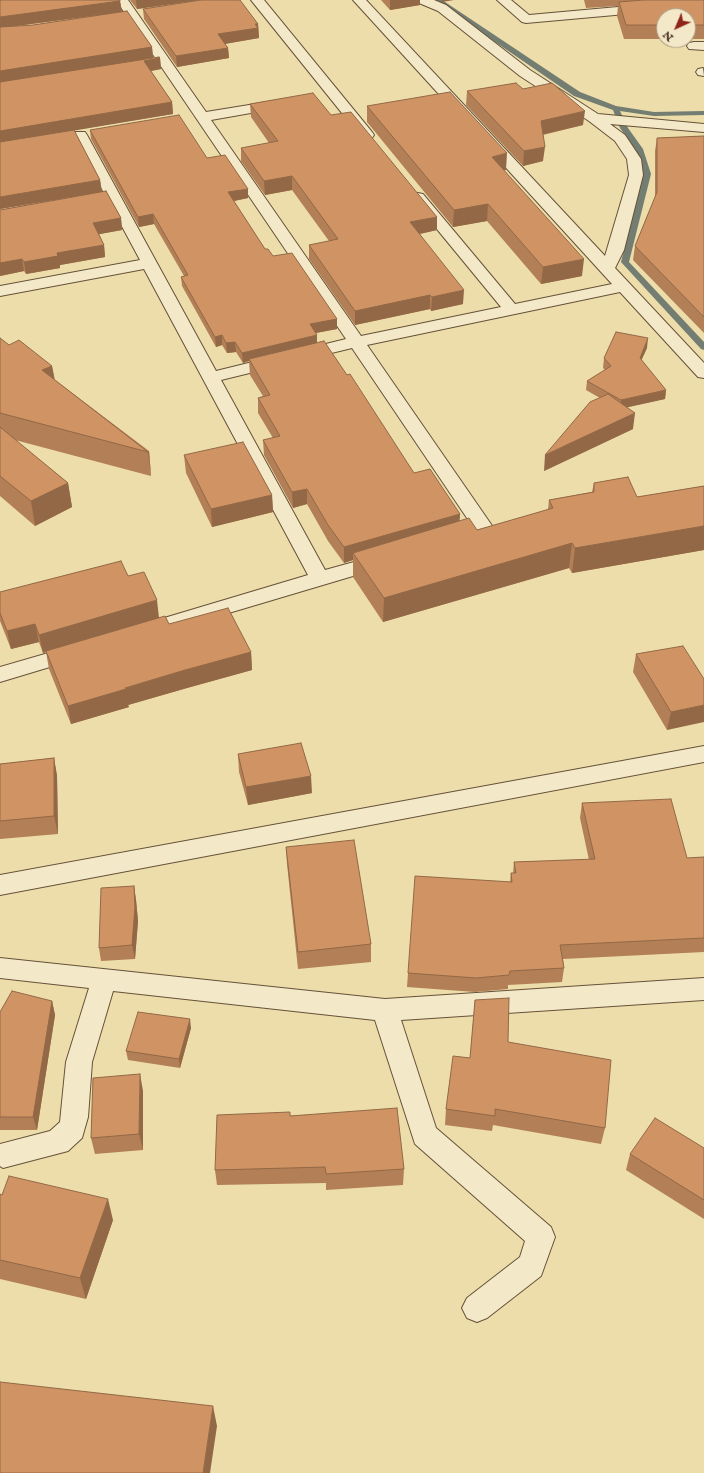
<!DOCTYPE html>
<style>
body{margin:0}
#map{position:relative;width:704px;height:1473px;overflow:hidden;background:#ecddaa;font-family:"IM FELL English",serif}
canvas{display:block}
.north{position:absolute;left:656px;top:8px;width:40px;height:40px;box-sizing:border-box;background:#f3e9c8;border:1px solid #a99980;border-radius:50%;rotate:224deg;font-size:11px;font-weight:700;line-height:16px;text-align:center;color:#392213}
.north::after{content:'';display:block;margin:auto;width:14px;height:18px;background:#8f2418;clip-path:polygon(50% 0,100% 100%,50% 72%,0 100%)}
</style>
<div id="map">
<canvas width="704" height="1473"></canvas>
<div class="north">N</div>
</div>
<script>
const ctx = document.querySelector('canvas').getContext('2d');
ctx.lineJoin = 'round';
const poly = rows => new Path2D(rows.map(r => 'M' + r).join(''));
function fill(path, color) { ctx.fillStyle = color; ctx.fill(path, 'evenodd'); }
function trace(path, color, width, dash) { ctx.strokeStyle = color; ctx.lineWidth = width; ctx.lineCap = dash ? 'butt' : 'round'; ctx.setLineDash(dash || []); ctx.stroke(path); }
fill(poly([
 [434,0,442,0,580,92,616,106,654,112,704,111,704,115,654,116,620,111,628,128,643,149,651,174,629,262,704,342,704,350,701,349,621,262,643,174,635,149,620,128,613,110,574,96,434,0]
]), '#737d72');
const minor = poly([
 [116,0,128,0,206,112,280,100,285,101,287,104,285,107,211,120,361,336,501,307,413,200,411,197,413,194,418,193,423,194,515,304,612,284,353,0,366,0,605,256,629,175,627,159,615,141,589,121,520,76,438,11,419,3,417,0,434,0,446,5,530,70,598,114,704,124,704,132,610,124,625,135,641,159,643,175,624,250,615,268,704,363,704,378,698,377,620,292,367,345,495,530,492,534,460,544,453,542,450,538,453,534,473,527,352,348,221,380,325,570,383,554,390,555,393,560,390,565,148,637,141,639,134,637,131,632,134,627,308,575,144,269,0,296,0,286,140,260,73,135,75,132,85,132,87,135,216,371,346,339,116,0],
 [251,0,264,0,372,132,374,135,372,138,362,138,251,0],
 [497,0,511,0,529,15,696,0,704,0,704,7,526,23,522,22,497,0],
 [694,42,704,42,704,50,689,49,687,46,689,43,694,42],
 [703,68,704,76,698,75,696,72,698,69,703,68],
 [76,645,83,647,86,652,83,657,0,682,0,667,76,645],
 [704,746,704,762,0,895,0,875,704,746],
 [0,958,385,999,704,978,704,1000,401,1020,436,1128,551,1227,555,1237,541,1276,487,1318,477,1322,467,1318,462,1308,467,1298,520,1257,525,1241,415,1144,375,1020,113,991,92,1062,88,1117,82,1138,68,1151,3,1168,0,1166,0,1144,50,1131,60,1122,66,1062,89,988,0,978,0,958]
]);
trace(minor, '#665139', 2);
fill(minor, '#f3e9c8');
fill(poly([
 [0,0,120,0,120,1,122,12,127,11,152,47,153,58,159,57,160,58,161,69,151,71,172,102,173,114,74,130,100,180,102,192,106,191,121,218,122,230,99,234,104,245,105,257,60,265,60,268,26,274,24,271,0,276,0,210,82,195,0,209],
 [108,14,33,25,9,27],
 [130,0,200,0,137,9],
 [381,0,420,0,420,5,390,10],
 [584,0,704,0,704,39,688,39,688,16,664,16,664,39,624,39,617,16,618,6,586,8],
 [143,9,258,24,259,38,225,44,228,48,229,58,177,67,144,19],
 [523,89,583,125,543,135,543,161,523,166,466,105,467,91],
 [250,104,331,115,437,230,420,234,463,304,431,311,430,309,355,325,309,259,309,245,329,241,292,190,265,195,241,161,241,148,269,143,251,117],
 [367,106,506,170,504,170,582,276,541,284,487,221,453,227,367,122],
 [90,130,207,158,248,198,234,201,265,249,337,319,337,329,316,333,317,343,347,375,414,473,460,514,459,521,477,530,548,510,549,500,592,492,594,483,637,497,704,486,704,550,572,573,569,568,383,622,353,577,353,560,344,563,328,541,307,504,293,508,264,455,263,440,273,438,258,413,258,398,263,396,250,375,249,361,243,363,236,352,227,353,222,345,216,347,182,286,181,277,184,276,154,224,139,227,91,139],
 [704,136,704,333,633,260,635,246,655,197,655,151,657,138],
 [0,338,9,345,52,366,55,380,149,451,151,476,15,440,68,483,72,507,35,526,0,496],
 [647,348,641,360,666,390,665,399,627,407,633,429,544,471,600,398,586,390,587,381,605,370,603,368,604,358],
 [184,455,272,495,273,512,212,527,186,473],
 [128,576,159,617,169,624,251,652,252,670,187,688,128,705,129,707,71,724,49,669,46,652,43,653,39,642,11,649,0,621,0,592],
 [636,654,704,679,667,730,633,672],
 [238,754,312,793,248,805,239,772],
 [54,758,57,776,58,834,0,839,0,764],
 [582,803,687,858,704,857,704,952,563,959,564,968,562,982,508,985,508,989,475,992,407,987,408,973,510,882,511,873,513,873,514,862,589,860,580,818],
 [286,847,371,944,371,962,298,969,287,864],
 [134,886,136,900,138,921,135,959,101,961,99,948],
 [475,1000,508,1042,605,1128,601,1144,493,1125,492,1131,445,1125,446,1109,470,1058],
 [52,1001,55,1015,37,1130,0,1130,0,1012],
 [191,1028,180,1068,128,1060,126,1051],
 [143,1091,143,1150,95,1154,91,1138],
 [290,1116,404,1169,403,1185,326,1190,326,1183,217,1185,215,1170],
 [704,1148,704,1219,626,1170,630,1154],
 [0,1194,113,1220,86,1299,0,1279]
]), '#b37f56');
fill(poly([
 [136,0,200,0,137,9],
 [390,0,420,0,420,5,390,10],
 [442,0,454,0,442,2],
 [120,1,122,12,0,28,0,17],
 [255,24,258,24,259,38,218,45,218,34],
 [152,47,153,58,0,82,0,71],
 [228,48,229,58,177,67,176,56],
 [160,58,161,69,145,72,144,61],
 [172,102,173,114,0,143,0,131],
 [585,111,583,125,540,135,541,121],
 [545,147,543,161,523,166,524,151],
 [507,153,506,170,490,173,492,157],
 [292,176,292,190,265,195,264,181],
 [100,180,102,192,0,209,0,197],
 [248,189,248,198,229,202,228,192],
 [488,204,487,221,453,227,454,210],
 [153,214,154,224,139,227,138,217],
 [437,217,437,230,410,236,410,222],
 [121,218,122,230,95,235,93,223],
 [104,245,105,257,60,265,60,268,26,274,24,262,57,253],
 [22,259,24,271,0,276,0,263],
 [584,259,582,276,541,284,543,267],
 [464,290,463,304,431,311,432,297],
 [430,295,430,309,355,325,355,311],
 [337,319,337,329,310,334,310,324],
 [222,335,222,345,216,347,215,337],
 [317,335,317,345,249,359,249,361,243,363,242,353],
 [648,338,647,348,638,368,640,358],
 [235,342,236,352,227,353,226,343],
 [52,366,56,389,42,370],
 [666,390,665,399,620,409,621,400],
 [635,413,633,429,544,471,545,455],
 [149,451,151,475,151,476,148,452],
 [68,483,72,507,35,526,31,501],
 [307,489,307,504,293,508,292,492],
 [272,495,273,512,212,527,211,509],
 [460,514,459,530,353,553,353,560,344,563,344,547],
 [704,526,704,550,572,573,575,548],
 [572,543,569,568,383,622,384,598],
 [157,600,159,618,43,653,39,635],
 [35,624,39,642,11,649,7,631],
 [251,652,252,670,187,688,128,705,129,707,71,724,68,706,185,670],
 [704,705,704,722,667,730,671,712],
 [54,758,57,776,58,834,54,816],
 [311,776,312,793,248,805,246,787],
 [134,886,136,900,138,921,135,959,132,945],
 [52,1001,55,1015,37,1130,33,1117],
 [190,1019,191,1028,180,1068,179,1059],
 [140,1074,143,1091,143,1150,139,1134],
 [108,1199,113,1220,86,1299,80,1278],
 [213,1406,217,1426,210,1473,203,1473]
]), '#926846');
const building = poly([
 [0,0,120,0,120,1,0,17,0,0],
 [201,0,240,0,258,24,255,24,258,28,218,34,228,48,176,56,143,9,201,0],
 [643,0,704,0,704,25,688,25,688,16,664,16,664,25,626,25,619,2,643,0],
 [127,11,152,47,0,71,0,27,33,25,127,11],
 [159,57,160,58,144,61,172,102,0,131,0,82,159,57],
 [516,83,523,89,552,83,585,111,541,121,545,147,524,151,467,91,516,83],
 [450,92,507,153,492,157,584,259,543,267,488,204,454,210,367,106,450,92],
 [313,93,331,115,351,112,437,217,410,222,464,290,432,297,430,295,355,311,309,245,338,239,292,176,264,181,241,148,278,141,250,104,313,93],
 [179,115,207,158,225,155,248,189,228,192,265,249,268,249,273,256,292,253,337,319,310,324,317,335,242,353,235,342,226,343,222,335,215,337,181,277,188,275,153,214,138,217,90,130,179,115],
 [74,130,100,180,0,197,0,142,74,130],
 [704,136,704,317,635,246,657,192,657,138,704,136],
 [106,191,121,218,93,223,104,245,57,253,58,256,24,262,22,259,0,263,0,210,106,191],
 [616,332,648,338,640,358,666,390,621,400,587,381,611,366,604,358,616,332],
 [0,338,9,345,19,340,52,366,42,370,148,452,0,413,0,338],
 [324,341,347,375,350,374,414,473,430,469,460,514,344,547,328,525,307,489,292,492,263,440,280,436,258,398,270,395,249,359,324,341],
 [608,394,635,413,545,455,590,402,608,394],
 [0,427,68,483,31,501,0,476,0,427],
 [243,442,272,495,211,509,184,455,243,442],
 [628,477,637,497,704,486,704,526,575,548,572,543,384,598,353,553,469,518,477,530,553,508,549,500,594,492,594,483,628,477],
 [121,561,128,576,144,572,157,600,39,635,35,624,7,631,0,613,0,592,121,561],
 [228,608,251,652,185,670,125,688,126,689,68,706,46,651,165,616,169,624,228,608],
 [683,646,704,679,704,705,671,712,636,654,683,646],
 [301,743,311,776,246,787,238,754,301,743],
 [54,758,54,816,0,821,0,764,54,758],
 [671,799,687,858,704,857,704,938,560,945,564,968,510,971,509,975,476,978,408,973,415,876,512,882,511,873,516,873,514,862,595,859,582,803,671,799],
 [354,840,371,944,298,952,286,847,354,840],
 [134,886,135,907,132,945,99,948,101,888,134,886],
 [12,991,52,1001,33,1117,0,1117,0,1012,12,991],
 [509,998,508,1042,611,1060,605,1128,495,1109,495,1116,446,1109,453,1056,470,1058,475,1000,509,998],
 [138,1012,190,1019,179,1059,126,1051,138,1012],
 [140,1074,139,1134,91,1138,93,1078,140,1074],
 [397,1108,404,1169,326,1174,325,1167,215,1170,217,1115,290,1112,290,1116,397,1108],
 [655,1118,704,1148,704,1200,630,1154,655,1118],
 [9,1176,108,1199,80,1278,0,1260,0,1194,2,1195,9,1176],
 [0,1382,213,1406,203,1473,0,1473,0,1382]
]);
fill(building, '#d09464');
trace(building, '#926846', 1);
</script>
